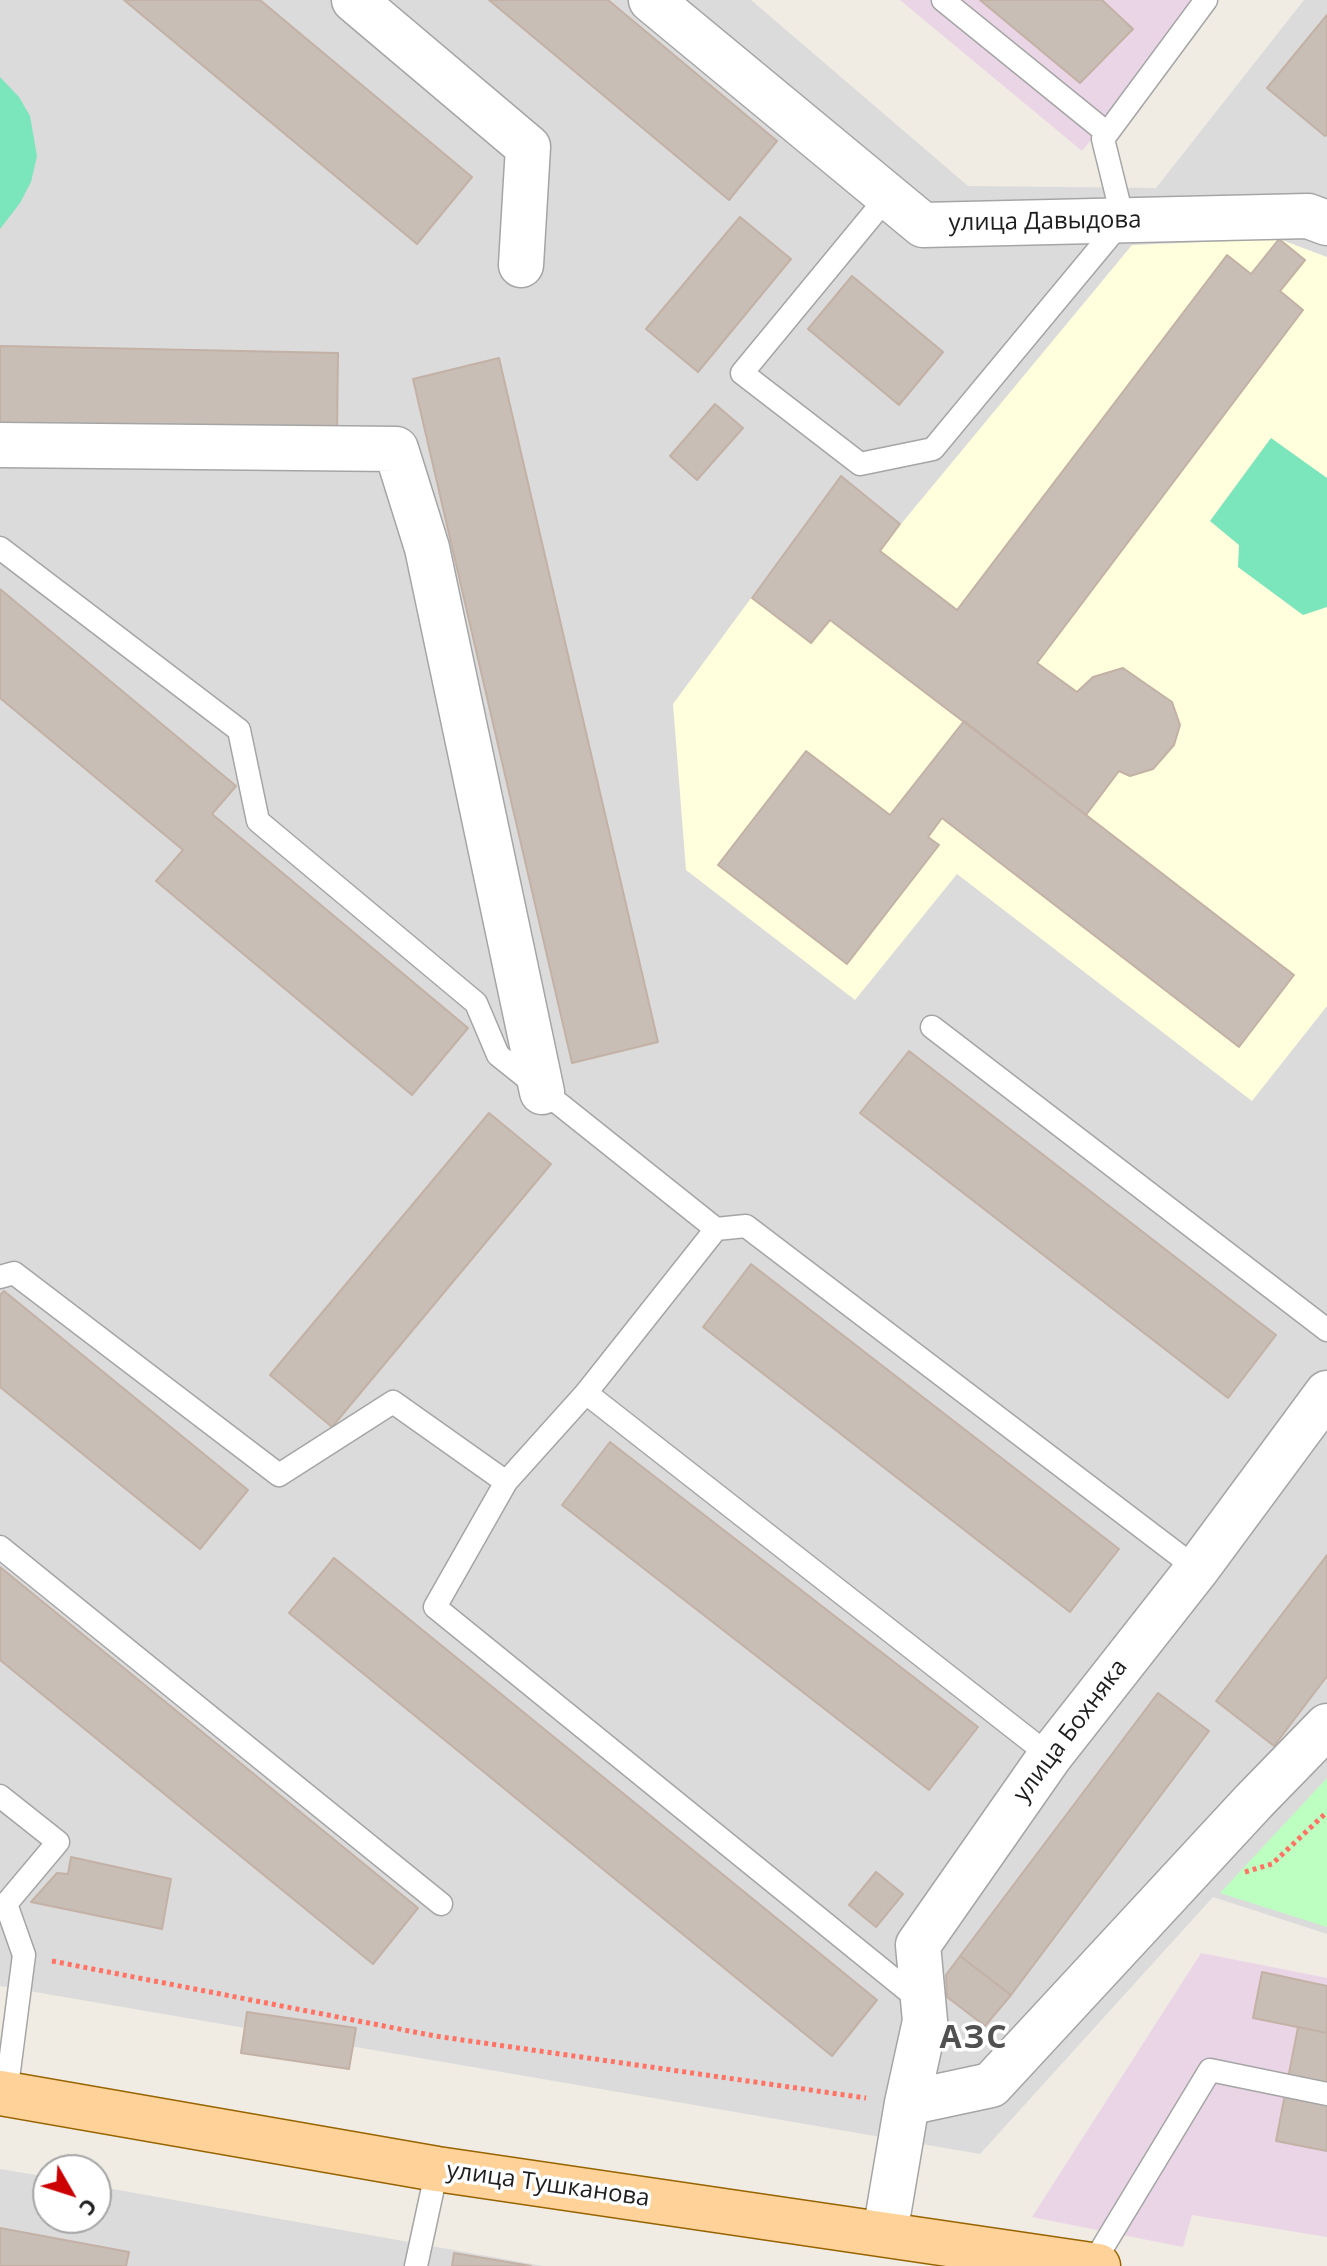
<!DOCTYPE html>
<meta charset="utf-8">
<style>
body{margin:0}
#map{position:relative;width:1327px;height:2266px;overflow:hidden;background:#f0ece3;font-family:"Open Sans",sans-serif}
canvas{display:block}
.north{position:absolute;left:32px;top:2154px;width:80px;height:80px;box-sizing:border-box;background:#fff;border:2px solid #a5a5a5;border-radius:50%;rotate:129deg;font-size:22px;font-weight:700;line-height:32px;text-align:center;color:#1e1e1e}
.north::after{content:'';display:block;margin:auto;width:28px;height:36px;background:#cc0003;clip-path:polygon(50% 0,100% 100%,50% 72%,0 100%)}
</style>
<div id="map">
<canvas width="1327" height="2266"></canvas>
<div class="north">С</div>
</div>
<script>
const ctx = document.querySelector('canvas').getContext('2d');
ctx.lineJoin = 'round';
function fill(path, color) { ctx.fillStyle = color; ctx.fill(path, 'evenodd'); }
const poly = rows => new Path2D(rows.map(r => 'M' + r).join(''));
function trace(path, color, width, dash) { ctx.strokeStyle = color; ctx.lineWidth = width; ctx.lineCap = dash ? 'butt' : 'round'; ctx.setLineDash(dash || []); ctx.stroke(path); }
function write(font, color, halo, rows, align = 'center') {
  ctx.font = font + ' "Open Sans",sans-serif'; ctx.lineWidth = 7; ctx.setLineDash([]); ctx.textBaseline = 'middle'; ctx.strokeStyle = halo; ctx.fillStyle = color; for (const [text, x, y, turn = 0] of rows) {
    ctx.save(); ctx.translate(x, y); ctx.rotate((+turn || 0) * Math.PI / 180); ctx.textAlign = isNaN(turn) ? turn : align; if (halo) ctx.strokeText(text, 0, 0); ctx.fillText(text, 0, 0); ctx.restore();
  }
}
fill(poly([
 [0,0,751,0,968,186,1156,188,1304,0,1327,0,1327,1934,1213,1897,980,2154,0,1986],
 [0,2169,48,2177,48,2218,96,2218,96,2186,543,2266,0,2266]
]), '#dcdbdb');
fill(poly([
 [900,0,1206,0,1082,151],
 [1201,1953,1327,1978,1327,2237,1192,2215,1183,2247,1032,2217]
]), '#ead5e6');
fill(poly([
 [1279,239,1327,257,1327,1006,1252,1101,957,874,855,1000,686,870,673,704,841,476,901,524,1132,245]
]), '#ffd');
fill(poly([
 [1327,1778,1327,1927,1220,1893]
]), '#bdfec1');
fill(poly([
 [0,77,19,97,30,116,37,156,31,182,20,203,0,229],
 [1271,438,1327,478,1327,607,1303,615,1238,567,1239,545,1210,521]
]), '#7be5bb');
const building = poly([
 [124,0,260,0,472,177,417,244,124,0],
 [489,0,608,0,777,141,729,200,489,0],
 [980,0,1102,0,1133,29,1080,83,980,0],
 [1327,15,1327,134,1325,136,1267,88,1327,15],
 [740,217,791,259,698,372,646,329,740,217],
 [1279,239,1305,260,1280,291,1303,310,1037,663,1077,692,1093,677,1123,668,1172,702,1180,725,1174,745,1153,769,1130,776,1119,771,1086,815,830,620,811,643,752,598,841,476,900,524,880,551,957,610,1227,255,1251,274,1279,239],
 [852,276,943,352,899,405,808,329,852,276],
 [0,346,338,353,337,433,0,426,0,346],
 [499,358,658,1042,572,1063,413,379,499,358],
 [715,404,743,428,697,480,670,456,715,404],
 [0,589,236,786,212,814,468,1028,412,1095,156,881,183,850,0,698,0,589],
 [964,721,1294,975,1239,1047,942,818,928,837,939,845,847,964,718,865,806,751,890,815,964,721],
 [909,1051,1276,1335,1228,1398,860,1113,909,1051],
 [489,1113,551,1164,332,1427,270,1375,489,1113],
 [751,1264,1119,1549,1070,1612,703,1327,751,1264],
 [4,1291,248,1490,200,1549,0,1387,0,1295,4,1291],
 [610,1442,978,1727,929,1790,562,1505,610,1442],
 [1327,1555,1327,1676,1274,1746,1216,1701,1327,1555],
 [334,1558,877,2000,832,2056,289,1613,334,1558],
 [0,1567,418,1908,373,1964,0,1660,0,1567],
 [1158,1693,1209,1731,1011,1995,960,1956,1158,1693],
 [71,1857,171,1879,162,1929,31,1902,57,1873,68,1874,71,1857],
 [876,1872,903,1894,876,1927,849,1905,876,1872],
 [960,1956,1011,1995,985,2026,947,1997,946,1975,960,1956],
 [1262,1972,1327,1986,1327,2033,1253,2018,1262,1972],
 [247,2012,356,2028,349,2069,241,2053,247,2012],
 [1298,2027,1327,2033,1327,2151,1276,2141,1298,2027],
 [0,2228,129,2252,126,2266,0,2266,0,2228],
 [454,2253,531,2266,452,2266,454,2253]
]);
fill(building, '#c8beb6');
trace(building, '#c3b1a5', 2);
const lane = poly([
 [943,0,1107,133],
 [888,196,742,373,860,464,933,449,1123,220,1103,139,1206,0],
 [0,548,239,730,258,821,476,1003,498,1055,716,1229],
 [932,1027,1327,1330],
 [0,1277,14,1273,279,1475,393,1402,506,1482],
 [586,1393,1050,1756],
 [0,1547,441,1904],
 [0,1796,58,1842,6,1904,24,1955,6,2094],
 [923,2003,435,1607,506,1482,586,1393,716,1229,746,1226,1197,1569],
 [1092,2265,1210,2070,1327,2094],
 [416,2266,437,2169]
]);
const street = poly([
 [354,0,528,147,521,265],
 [651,0,923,225,1308,216,1327,223],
 [0,445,396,449,427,548,542,1092],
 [907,2103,925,2021,918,1945,1050,1756,1197,1569,1327,1393],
 [885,2233,907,2103,991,2085,1254,1801,1327,1726]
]);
const primary = poly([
 [0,2093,437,2169,1098,2266]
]);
trace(lane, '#a5a5a5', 25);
trace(street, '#a5a5a5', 47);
trace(primary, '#986400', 47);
trace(poly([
 [1245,1872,1272,1864,1327,1812],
 [52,1961,435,2036,866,2098]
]), '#ff7365', 5, [4, 4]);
trace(lane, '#fff', 22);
trace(street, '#fff', 44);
trace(primary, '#ffd299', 44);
write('24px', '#1e1e1e', '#fff', [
 ["улица Давыдова",1045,222,-1],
 ["улица Бохняка",1071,1731,-53],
 ["улица Тушканова",548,2185,8]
]);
ctx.letterSpacing = '2px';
write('bold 32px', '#515151', '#fff', [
 ["АЗС",974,2039]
]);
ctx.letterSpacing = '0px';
</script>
